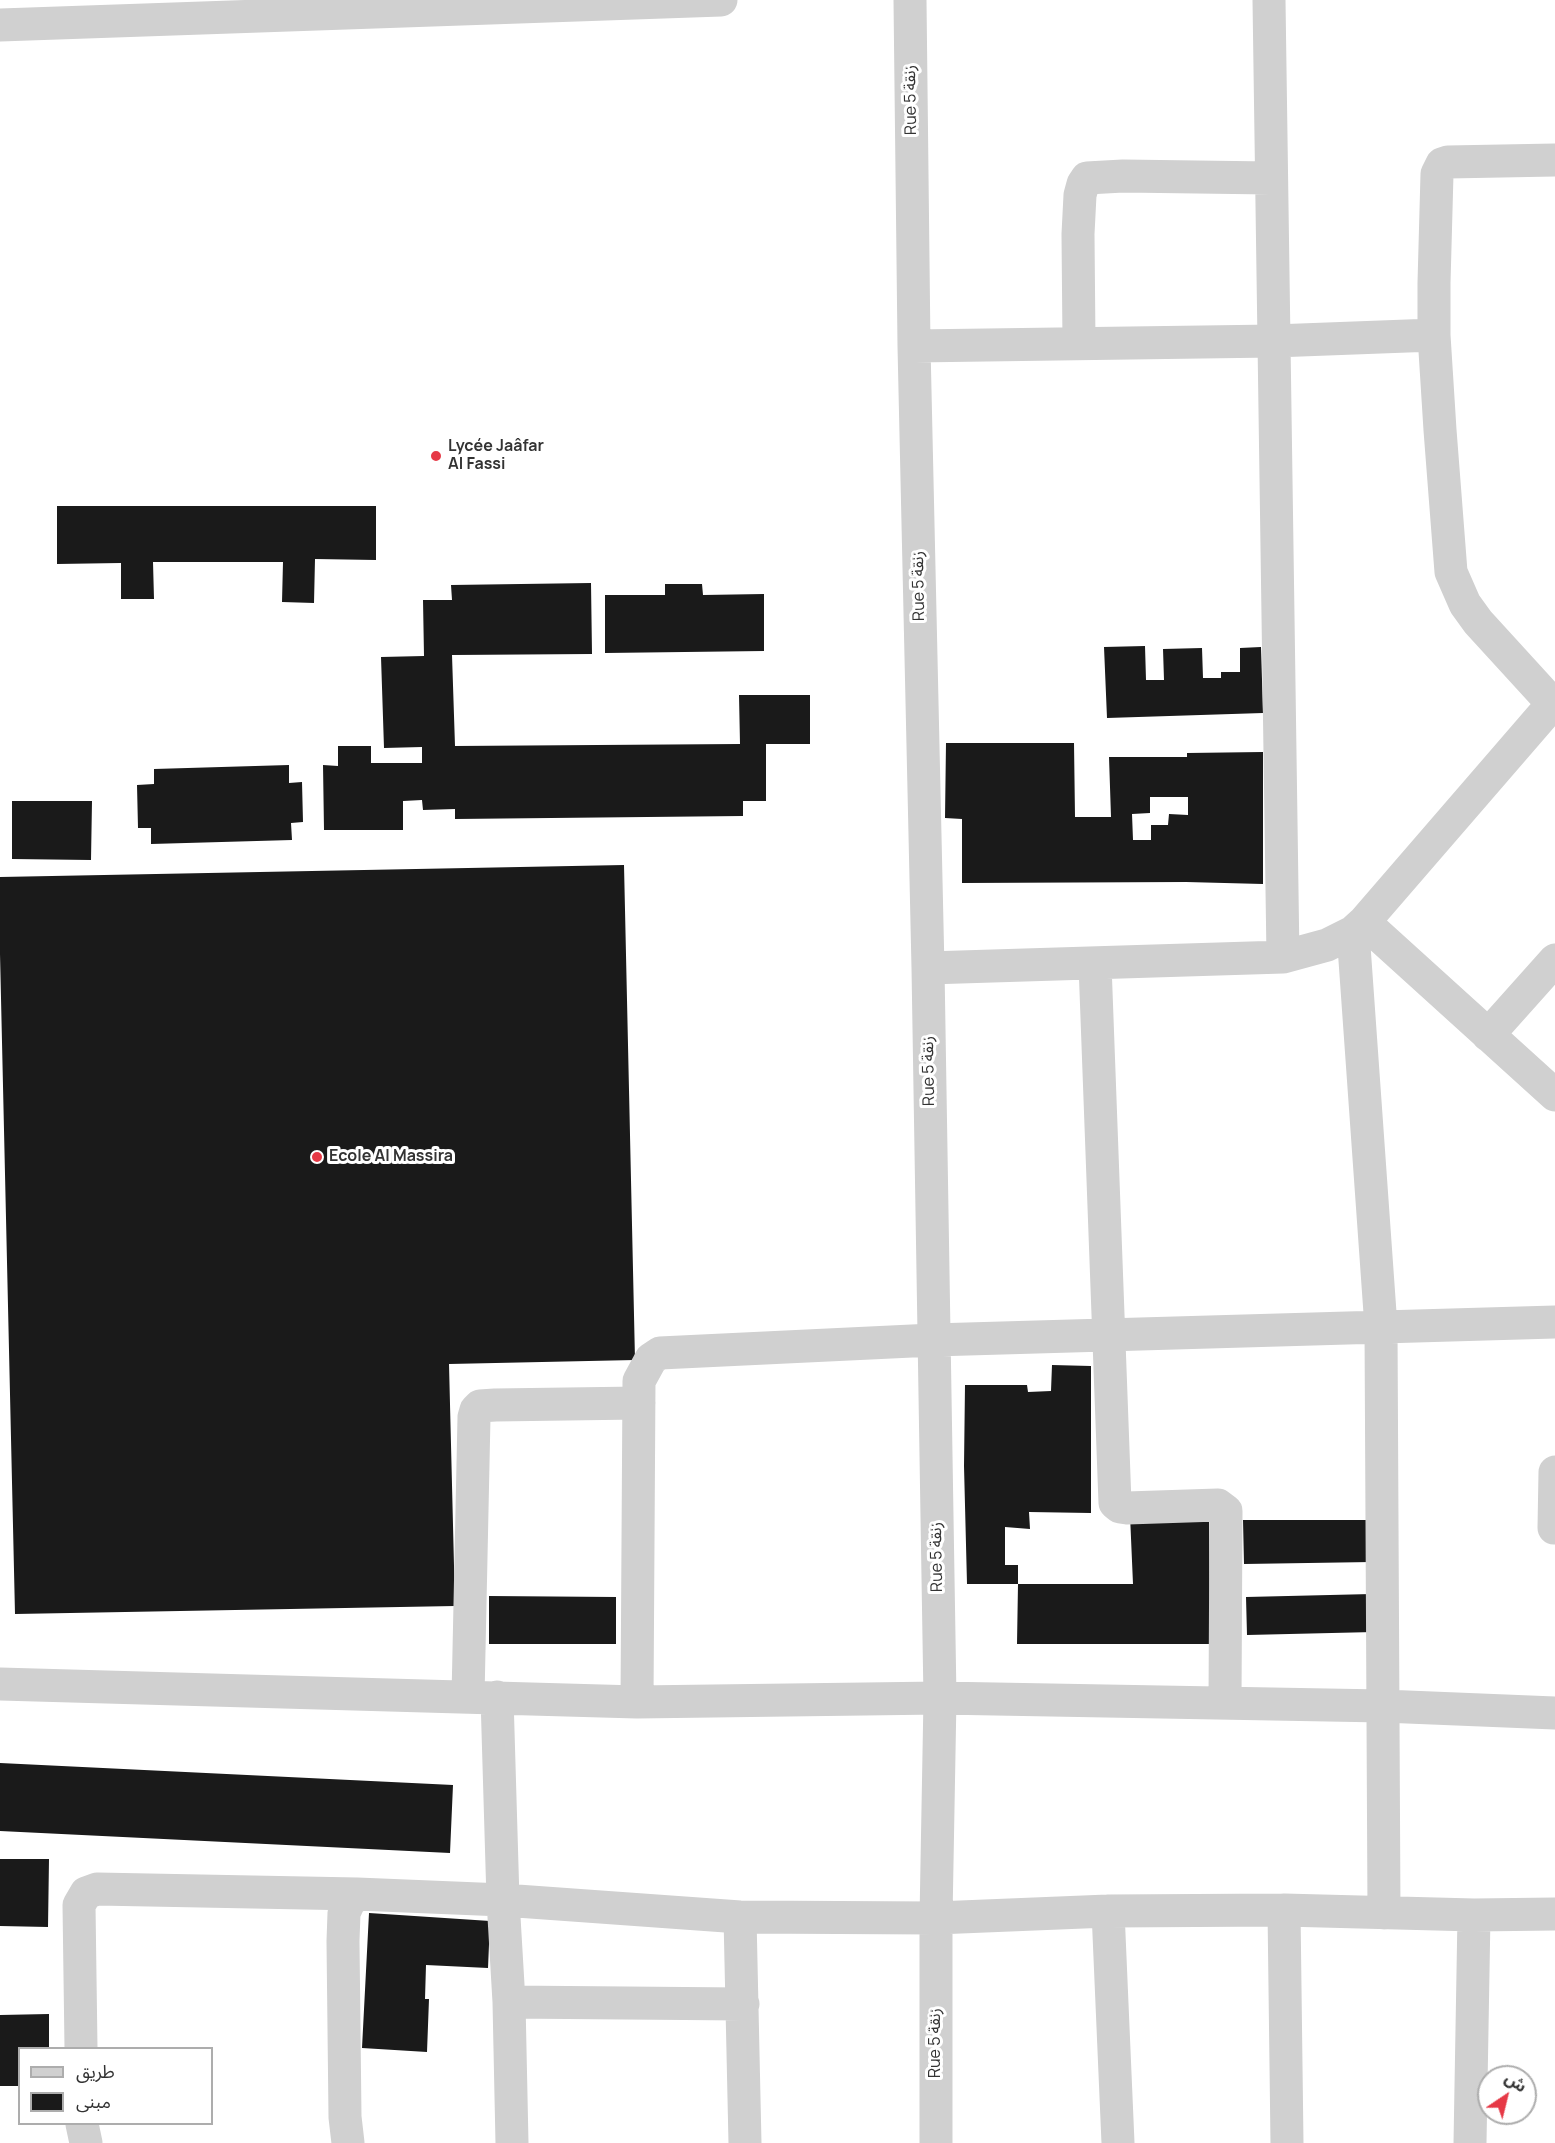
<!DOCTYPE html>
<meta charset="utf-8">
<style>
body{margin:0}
#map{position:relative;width:1555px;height:2143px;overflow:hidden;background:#fff;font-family:Manrope,"Noto Sans Arabic",sans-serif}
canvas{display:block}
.legend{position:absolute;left:18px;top:2047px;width:195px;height:78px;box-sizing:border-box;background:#fff;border:2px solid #adadad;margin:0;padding:8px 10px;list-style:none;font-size:18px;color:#333}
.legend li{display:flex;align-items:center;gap:12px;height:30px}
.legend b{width:30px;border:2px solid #adadad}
.north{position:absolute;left:1477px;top:2065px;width:60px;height:60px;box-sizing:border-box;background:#fff;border:2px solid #adadad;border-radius:50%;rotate:35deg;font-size:16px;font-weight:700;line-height:24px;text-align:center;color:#333}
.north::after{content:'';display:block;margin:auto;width:21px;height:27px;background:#e63946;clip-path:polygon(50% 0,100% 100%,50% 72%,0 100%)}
</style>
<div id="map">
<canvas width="1555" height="2143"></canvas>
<ul class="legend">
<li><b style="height:8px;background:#d0d0d0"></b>طريق</li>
<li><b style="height:16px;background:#1a1a1a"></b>مبنى</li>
</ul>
<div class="north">ش</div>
</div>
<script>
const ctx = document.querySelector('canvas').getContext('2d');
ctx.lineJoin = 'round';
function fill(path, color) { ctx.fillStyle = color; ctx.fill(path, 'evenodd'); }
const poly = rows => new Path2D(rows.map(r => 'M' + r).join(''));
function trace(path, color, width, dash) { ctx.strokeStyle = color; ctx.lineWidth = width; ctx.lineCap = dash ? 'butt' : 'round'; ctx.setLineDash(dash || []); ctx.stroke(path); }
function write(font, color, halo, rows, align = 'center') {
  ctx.font = font + ' Manrope,"Noto Sans Arabic",sans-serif'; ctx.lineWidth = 6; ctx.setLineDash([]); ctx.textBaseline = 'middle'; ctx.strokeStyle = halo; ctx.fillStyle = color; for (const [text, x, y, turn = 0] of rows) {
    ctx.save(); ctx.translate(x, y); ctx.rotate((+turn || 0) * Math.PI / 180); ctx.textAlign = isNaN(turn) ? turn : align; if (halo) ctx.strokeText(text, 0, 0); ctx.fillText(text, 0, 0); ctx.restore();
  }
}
fill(poly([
 [57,506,376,506,376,560,315,559,314,603,282,602,283,562,153,562,154,599,121,599,121,563,57,564],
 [591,583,592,654,452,655,455,746,740,744,739,695,810,695,810,744,766,744,766,801,743,801,743,816,455,819,455,809,423,810,422,800,403,801,403,830,324,830,323,765,338,766,338,746,371,746,371,763,422,763,422,747,384,748,381,657,424,656,423,600,452,600,451,585],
 [665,584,702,584,703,595,764,594,764,651,605,653,605,595,665,595],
 [1145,646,1146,680,1164,680,1163,649,1202,648,1203,678,1221,678,1221,672,1240,672,1240,648,1261,647,1263,713,1107,718,1104,647],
 [946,743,1074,743,1075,817,1111,817,1109,757,1187,757,1187,753,1263,752,1263,884,1186,882,962,883,962,819,945,818],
 [1150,797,1188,797,1188,815,1169,814,1168,825,1151,825,1151,840,1133,840,1132,814,1150,813],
 [289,765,289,783,302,782,303,822,291,823,292,840,151,844,151,828,138,828,137,785,154,784,154,769],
 [12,801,92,801,91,860,12,859],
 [624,865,635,1360,449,1364,455,1606,15,1614,0,954,0,877],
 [1052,1365,1091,1366,1091,1513,1029,1512,1030,1529,1005,1527,1005,1565,1018,1565,1018,1584,967,1584,964,1466,965,1385,1027,1385,1028,1392,1051,1391],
 [1209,1512,1210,1644,1017,1644,1018,1584,1133,1584,1130,1515],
 [1243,1520,1372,1520,1372,1562,1244,1564],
 [1372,1594,1374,1632,1247,1635,1246,1597],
 [489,1596,616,1597,616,1644,489,1644],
 [0,1763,453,1785,450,1853,0,1831],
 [0,1859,49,1859,48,1927,0,1926],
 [369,1913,490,1921,488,1968,426,1965,425,1999,429,1999,427,2052,362,2048],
 [49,2014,49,2048,20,2048,20,2086,0,2086,0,2015]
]), '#1a1a1a');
trace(poly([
 [910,0,914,346,928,968,940,1698,936,1918,936,2143],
 [1269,0,1283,957],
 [0,25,721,0],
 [1079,343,1078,234,1080,195,1083,184,1087,178,1123,176,1271,178],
 [914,346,1274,341,1434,335],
 [1553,704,1478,622,1465,604,1451,572,1440,430,1434,335,1434,283,1437,174,1442,164,1448,162,1555,160],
 [1364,922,1555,1095],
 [1353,932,1381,1327,1384,1913],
 [1095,964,1115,1503,1120,1507,1127,1508,1218,1505,1226,1511,1225,1702],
 [928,968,1283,957,1327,945,1353,932,1364,922,1555,701],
 [1488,1035,1555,960],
 [1554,1528,1555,1472],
 [0,1684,637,1702,940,1698,1383,1706,1555,1713],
 [468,1697,474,1417,476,1410,480,1406,495,1405,639,1403],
 [497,1697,503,1900,509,2002,512,2143],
 [637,1702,639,1381,651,1359,660,1353,933,1340,1555,1322],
 [1284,1910,1287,2143],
 [1108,1911,1118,2143],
 [740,1917,745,2143],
 [509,2002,743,2004],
 [81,2048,79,1905,86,1893,97,1889,357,1894],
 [82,2124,86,2143],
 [348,2143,345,2117,343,1941,344,1913,349,1902,357,1894,503,1900,740,1917,936,1918,1108,1911,1284,1910,1474,1915,1555,1914],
 [1470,2143,1474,1915]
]), '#d0d0d0', 33);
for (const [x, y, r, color] of [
 [436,456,6,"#e63946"],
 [317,1157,6,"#e63946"]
]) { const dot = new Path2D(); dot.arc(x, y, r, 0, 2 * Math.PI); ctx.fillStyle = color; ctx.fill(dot); trace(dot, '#fff', 2); }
write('16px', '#333', '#fff', [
 ["Rue 5 زنقة",911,100,-91],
 ["Rue 5 زنقة",919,586,-91],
 ["Rue 5 زنقة",929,1071,-91],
 ["Rue 5 زنقة",937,1557,-91],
 ["Rue 5 زنقة",936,2043,-90]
]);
write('bold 16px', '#333', '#fff', [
 ["Lycée Jaâfar",448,447],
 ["Al Fassi",448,465],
 ["Ecole Al Massira",329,1157]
], 'left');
</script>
